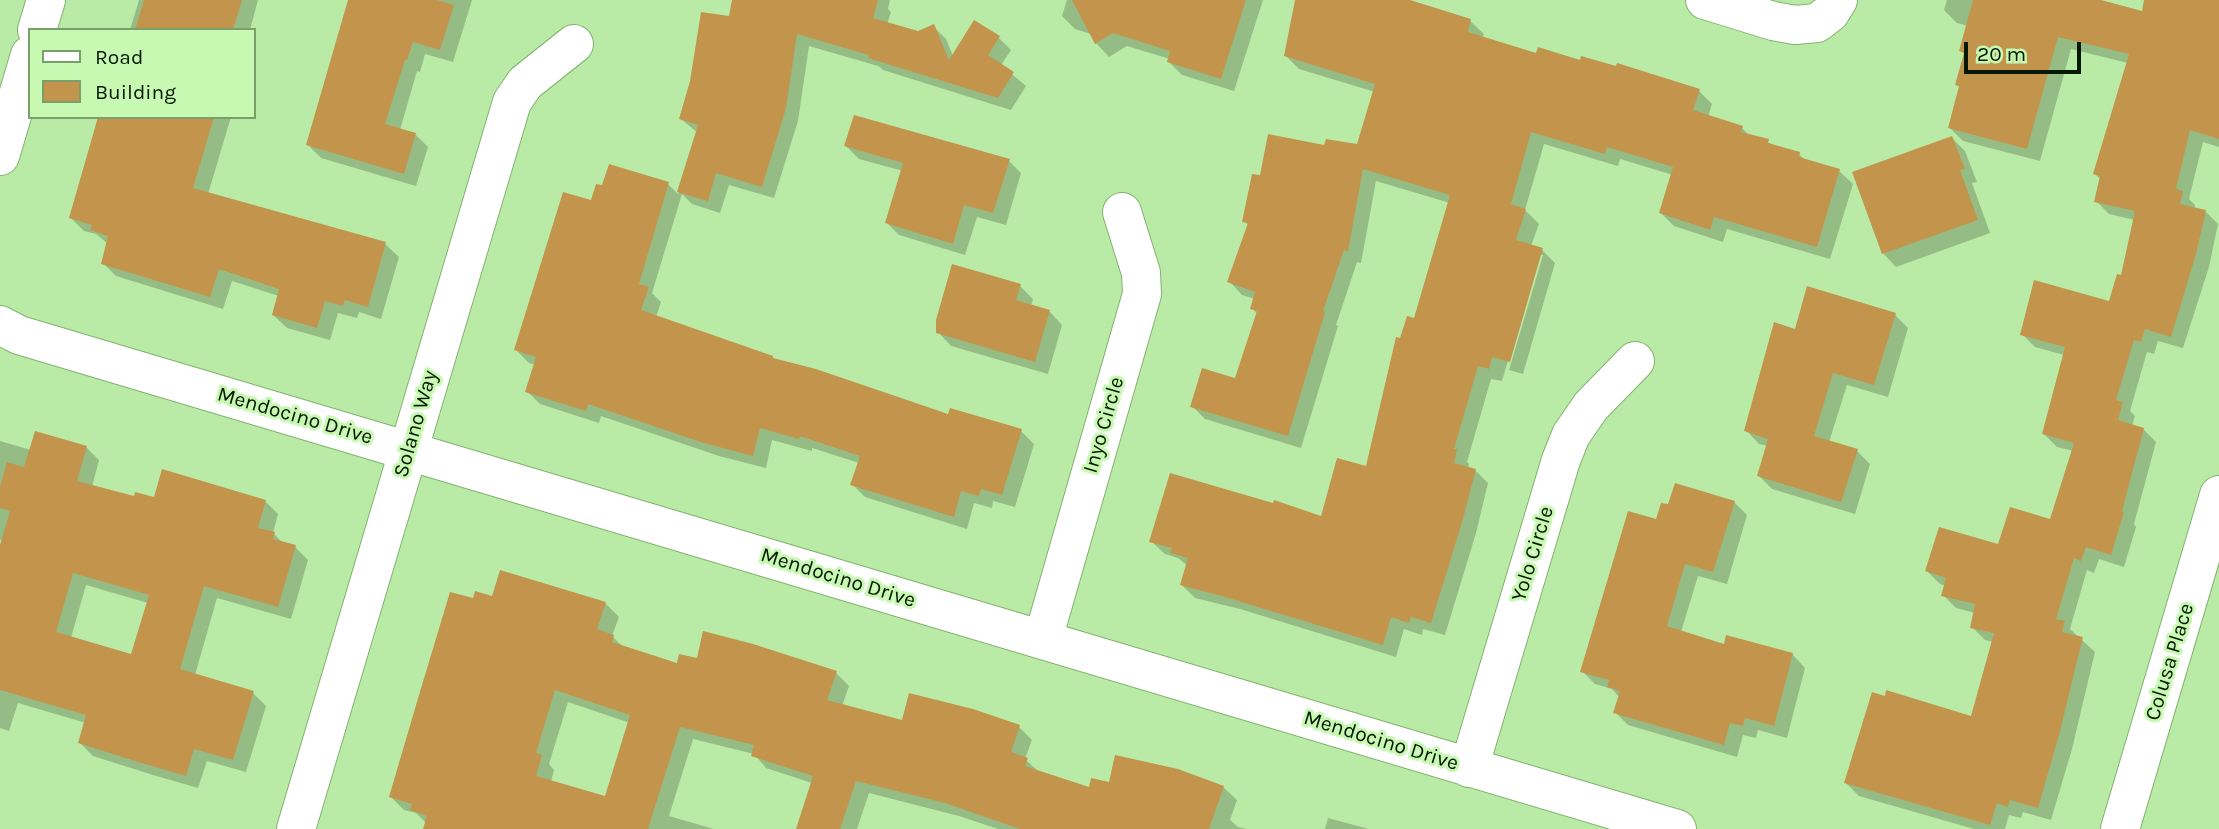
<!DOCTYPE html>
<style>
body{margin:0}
#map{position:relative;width:2219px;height:829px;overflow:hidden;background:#baeba6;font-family:Karla,sans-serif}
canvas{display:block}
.legend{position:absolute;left:28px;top:28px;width:228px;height:91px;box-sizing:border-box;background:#c7f9b2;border:2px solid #7a9f6b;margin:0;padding:9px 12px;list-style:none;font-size:21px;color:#071801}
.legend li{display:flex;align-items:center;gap:14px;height:35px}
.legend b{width:35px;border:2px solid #7a9f6b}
.scale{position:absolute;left:1964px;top:42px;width:117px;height:32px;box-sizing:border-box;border:4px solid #071801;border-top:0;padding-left:9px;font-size:21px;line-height:24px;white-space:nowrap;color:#071801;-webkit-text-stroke:5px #c7f9b2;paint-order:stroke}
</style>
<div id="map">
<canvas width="2219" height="829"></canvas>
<ul class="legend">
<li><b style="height:9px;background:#fff"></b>Road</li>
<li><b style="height:19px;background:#c2944c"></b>Building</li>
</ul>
<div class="scale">20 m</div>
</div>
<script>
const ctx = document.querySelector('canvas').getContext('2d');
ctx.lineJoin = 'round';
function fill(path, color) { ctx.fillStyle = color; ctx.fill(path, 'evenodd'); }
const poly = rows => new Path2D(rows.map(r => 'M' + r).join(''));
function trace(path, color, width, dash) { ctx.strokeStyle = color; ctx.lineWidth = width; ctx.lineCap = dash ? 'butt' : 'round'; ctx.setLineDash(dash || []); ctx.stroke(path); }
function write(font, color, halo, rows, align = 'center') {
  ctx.font = font + ' Karla,sans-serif'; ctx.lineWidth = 6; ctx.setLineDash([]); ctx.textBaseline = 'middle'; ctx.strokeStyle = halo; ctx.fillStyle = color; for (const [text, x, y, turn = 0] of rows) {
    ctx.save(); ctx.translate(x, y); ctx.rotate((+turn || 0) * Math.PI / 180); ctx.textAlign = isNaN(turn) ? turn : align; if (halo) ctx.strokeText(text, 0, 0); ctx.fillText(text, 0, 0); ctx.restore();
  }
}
fill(poly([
 [139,0,258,0,250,30,130,30],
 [350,0,472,0,453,62,425,54,420,72,417,71,400,130,415,134,428,147,416,186,321,158,308,145],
 [733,0,890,0,888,9,891,12,887,24,918,32,933,26,946,39,953,56,998,37,1011,50,1001,65,1026,86,1011,110,883,70,878,66,809,46,798,121,774,198,729,185,720,213,692,204,682,194,652,293,661,302,656,317,772,357,775,360,949,416,1021,431,1034,444,1015,507,993,501,992,508,974,503,967,529,865,497,852,484,859,463,812,448,812,451,772,440,766,468,719,456,601,416,599,423,540,404,527,391,536,365,529,363,516,350,592,203,668,184,678,194,698,133,681,119,731,18],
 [1067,0,1263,0,1234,91,1182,75,1169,62,1170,59,1127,46,1109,57,1096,43,1091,34,1075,29,1062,16],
 [1297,0,1405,0,1470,21,1484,34,1482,38,1538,56,1581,62,1699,91,1712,104,1708,117,1742,128,1750,136,1799,154,1806,161,1839,171,1853,184,1830,259,1727,229,1723,242,1674,226,1661,213,1673,175,1620,159,1618,166,1544,144,1525,210,1539,224,1531,246,1542,250,1555,263,1523,374,1509,370,1543,255,1539,255,1502,381,1491,379,1467,462,1469,464,1468,469,1475,470,1488,483,1476,533,1445,635,1423,629,1422,635,1404,629,1396,657,1240,609,1195,598,1182,585,1188,566,1178,558,1165,554,1151,541,1322,518,1368,468,1402,341,1415,320,1450,203,1376,181,1361,263,1357,262,1336,325,1338,326,1301,448,1205,419,1192,406,1236,380,1258,315,1252,308,1255,299,1242,295,1229,281,1249,226,1244,221,1262,178,1326,147,1359,146,1375,92,1299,69,1286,56],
 [1947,0,2096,0,2143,14,2146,0,2219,0,2219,147,2203,142,2189,199,2195,205,2195,209,2205,211,2218,224,2209,267,2183,348,2158,341,2154,354,2147,352,2130,411,2135,416,2132,426,2143,429,2156,442,2134,524,2136,527,2124,567,2099,559,2094,573,2087,570,2070,629,2095,652,2072,749,2051,820,2023,812,2021,818,2009,815,2005,829,1974,829,1859,796,1846,783,1972,718,1994,642,1985,640,1972,627,1975,613,1956,608,1943,595,1946,586,1940,584,1927,571,1999,546,2051,522,2074,451,2057,447,2044,434,2064,355,2035,347,2022,334,2110,304,2123,277,2135,220,2109,214,2096,201,2101,180,2095,174,2128,63,2071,49,2040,161,1963,141,1950,128,1961,88,1957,85,1965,54,1961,51,1968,26,1957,23,1944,10],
 [141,117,231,117,208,194,385,244,399,257,381,319,359,312,357,318,338,313,330,340,287,328,273,315,279,296,232,281,223,309,116,276,103,263,108,244,96,234,84,231,71,218],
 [1952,138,1965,151,1977,182,1972,183,1990,233,1896,267,1883,253],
 [846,146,1009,161,1021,173,1006,225,977,217,965,255,899,235,887,223,903,171,859,159],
 [1020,286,1033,299,1031,306,1049,311,1062,325,1048,374,951,346,938,332],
 [1895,315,1908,328,1888,397,1847,385,1829,442,1857,451,1870,464,1855,514,1772,489,1759,476,1768,446,1759,444,1746,430,1796,331],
 [0,441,31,450,86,447,99,460,92,487,135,498,265,501,278,514,273,533,284,544,295,547,308,560,291,619,217,598,195,675,253,693,266,706,246,772,207,761,198,788,153,775,93,756,80,743,86,723,18,703,9,731,0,728,0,561,5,542,0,540],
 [86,585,148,603,132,656,71,638],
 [1734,502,1747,515,1727,584,1698,576,1681,632,1725,646,1792,654,1805,668,1787,738,1758,730,1756,738,1743,735,1737,757,1628,725,1615,712,1620,698,1612,689,1595,684,1582,671,1657,522],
 [501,572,606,604,619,617,612,636,624,648,678,665,836,673,849,686,842,706,903,722,1019,727,1032,740,1025,759,1039,772,1091,789,1110,784,1223,787,1237,800,1230,820,1238,827,1247,829,998,829,959,816,869,793,857,829,797,829,812,783,766,768,754,754,693,739,669,816,714,829,425,829,427,824,416,813,404,810,391,797,474,600,493,598],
 [568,702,630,723,606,798,551,782,554,770,549,764],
 [1328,818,1369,829,1325,829]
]), '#0003');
fill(poly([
 [144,0,242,0,233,30,135,30],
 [348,0,437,0,454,5,440,50,413,42,407,60,405,60,385,124,416,133,404,174,306,145],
 [732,0,878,0,873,18,918,31,934,24,949,60,974,20,1000,36,988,55,1014,72,998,98,868,58,869,55,797,34,786,108,762,187,716,173,708,201,677,192,698,125,679,119,690,81,701,12,729,16],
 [1072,0,1246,0,1221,79,1167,62,1170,51,1113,33,1095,44],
 [1295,0,1410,0,1471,19,1468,32,1536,53,1538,47,1580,60,1581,56,1616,66,1617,63,1700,89,1693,110,1743,126,1741,132,1769,139,1768,143,1800,152,1799,157,1840,169,1817,247,1714,217,1710,230,1659,213,1673,167,1607,147,1605,154,1531,132,1511,204,1526,209,1516,240,1543,248,1510,362,1492,357,1489,369,1478,366,1454,449,1457,449,1454,463,1476,469,1463,519,1431,623,1411,617,1409,623,1391,617,1383,645,1225,597,1180,585,1188,558,1170,553,1172,548,1149,542,1170,473,1273,503,1274,500,1321,516,1337,458,1366,466,1396,337,1400,338,1407,316,1414,318,1450,195,1363,169,1348,251,1344,250,1323,311,1325,312,1288,436,1190,407,1202,368,1235,378,1257,311,1250,309,1255,292,1227,282,1248,223,1242,222,1252,174,1260,175,1268,134,1324,145,1326,139,1357,144,1375,84,1284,56],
 [1973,0,2101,0,2142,11,2144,0,2219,0,2219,139,2190,130,2176,189,2183,191,2180,204,2206,210,2196,254,2171,337,2145,329,2141,342,2134,340,2116,400,2123,402,2118,420,2144,428,2122,511,2124,512,2111,555,2086,547,2081,561,2074,558,2056,619,2065,621,2062,632,2083,637,2059,735,2038,808,2010,800,2008,807,1997,803,1990,825,1844,783,1872,692,1885,696,1886,690,1971,716,1994,633,1970,628,1975,604,1941,596,1946,578,1925,571,1939,527,1998,544,2010,507,2050,519,2074,443,2042,434,2065,347,2020,335,2034,280,2109,301,2117,274,2121,275,2135,211,2094,202,2100,176,2093,174,2129,54,2058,37,2027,149,1948,128,1959,86,1955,85,1964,53,1959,51],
 [854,115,1010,159,993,213,964,205,953,244,885,223,903,163,844,146],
 [98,117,214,117,193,188,386,242,368,307,345,300,343,306,325,301,317,328,272,315,279,289,219,269,210,297,101,264,108,236,90,230,92,225,69,218],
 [1952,136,1965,169,1960,170,1978,220,1882,254,1852,172],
 [609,164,669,182,639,284,649,287,641,310,773,356,773,358,816,369,948,414,950,408,1022,429,1002,495,981,489,979,496,961,491,954,517,850,485,860,456,800,436,799,439,760,428,753,456,704,443,588,404,586,411,525,392,536,357,514,350,563,192,591,200,596,184,602,185],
 [952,264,1021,284,1016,300,1050,310,1035,362,936,333,936,320],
 [1807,286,1896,313,1874,385,1833,373,1814,436,1858,449,1841,502,1757,476,1768,439,1744,431,1774,322,1795,329],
 [35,431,87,446,77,481,134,496,135,492,154,497,162,469,266,500,258,528,275,532,273,539,296,545,278,607,204,586,180,669,254,691,233,760,194,749,186,776,138,762,78,743,86,715,0,690,0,545,10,511,0,508,0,487,7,462,24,467],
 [73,573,149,595,131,654,56,632],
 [1675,483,1735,501,1713,572,1685,564,1667,626,1724,644,1726,635,1793,653,1774,726,1745,718,1743,726,1730,723,1724,745,1613,713,1620,691,1607,687,1609,680,1580,672,1628,511,1656,519,1661,503,1668,504],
 [500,570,606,602,597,629,614,635,612,642,677,663,679,654,697,658,703,631,753,644,837,671,827,700,902,720,909,693,973,709,1020,725,1011,752,1028,758,1025,766,1089,787,1091,778,1109,782,1115,755,1178,769,1224,786,1209,829,1020,829,945,803,856,781,840,829,796,829,813,776,751,756,754,745,680,727,648,829,423,829,427,816,410,810,412,804,389,797,419,695,450,592,473,598,475,591,492,596],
 [555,690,630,715,605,796,536,776,542,755,536,753]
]), '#c2944c');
const street = poly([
 [1705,0,1773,21,1795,25,1817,23,1830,13,1838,0],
 [37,30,46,0],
 [0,156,30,55],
 [0,325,19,335,1677,829],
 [1043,639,1142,294,1141,273,1122,212],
 [1469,768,1561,460,1571,435,1591,406,1635,361],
 [296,829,512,102,525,83,574,44],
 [2120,829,2219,495]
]);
trace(street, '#83b270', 40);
trace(street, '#fff', 38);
write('21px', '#071801', '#c7f9b2', [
 ["Mendocino Drive",295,416,16],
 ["Solano Way",416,424,-74],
 ["Inyo Circle",1104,425,-74],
 ["Yolo Circle",1533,554,-73],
 ["Mendocino Drive",838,578,17],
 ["Colusa Place",2170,662,-73],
 ["Mendocino Drive",1381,741,17]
]);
</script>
